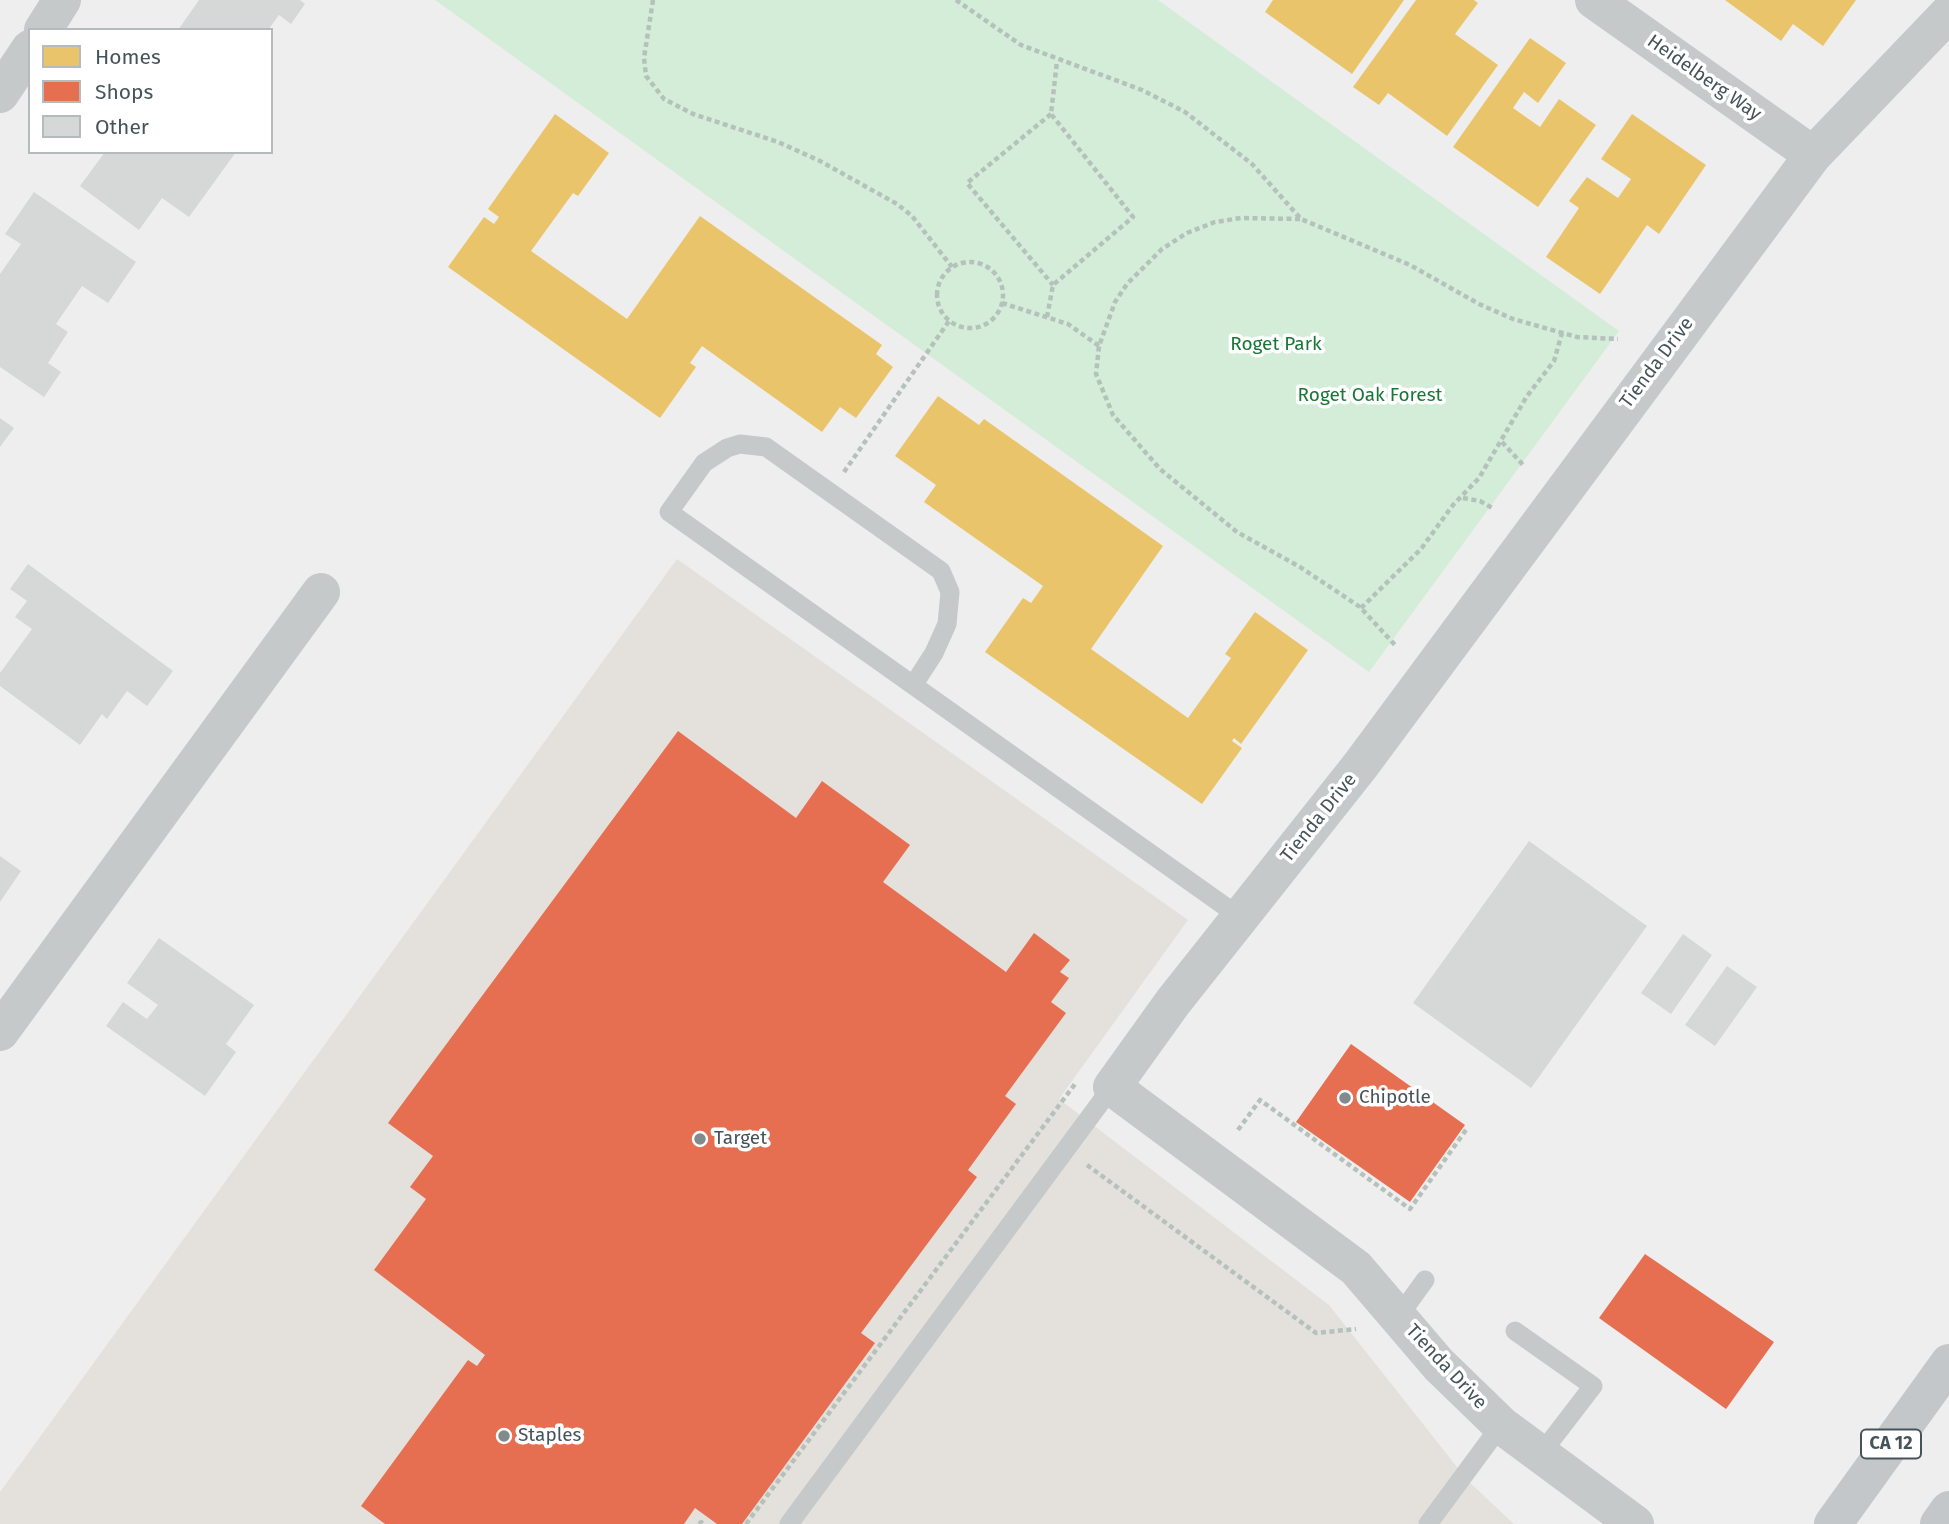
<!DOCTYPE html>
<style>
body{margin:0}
#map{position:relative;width:1949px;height:1524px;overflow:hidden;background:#efeeee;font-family:"Fira Sans",sans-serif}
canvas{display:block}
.legend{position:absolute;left:28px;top:28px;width:245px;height:126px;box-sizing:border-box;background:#fff;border:2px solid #b5bbbd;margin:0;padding:9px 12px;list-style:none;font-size:21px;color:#465459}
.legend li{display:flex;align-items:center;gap:14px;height:35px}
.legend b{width:35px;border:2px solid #b5bbbd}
</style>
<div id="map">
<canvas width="1949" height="1524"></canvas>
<ul class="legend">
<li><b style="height:19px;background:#e9c46a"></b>Homes</li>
<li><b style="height:19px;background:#e76f51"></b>Shops</li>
<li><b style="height:19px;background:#d6d7d7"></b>Other</li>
</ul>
</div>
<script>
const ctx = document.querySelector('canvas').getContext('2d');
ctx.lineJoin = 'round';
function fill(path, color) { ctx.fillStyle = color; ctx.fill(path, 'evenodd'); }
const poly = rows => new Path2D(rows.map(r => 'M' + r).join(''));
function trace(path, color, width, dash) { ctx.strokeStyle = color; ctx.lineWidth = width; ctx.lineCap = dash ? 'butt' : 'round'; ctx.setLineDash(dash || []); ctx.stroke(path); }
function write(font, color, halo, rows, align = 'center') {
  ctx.font = font + ' "Fira Sans",sans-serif'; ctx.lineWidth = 7; ctx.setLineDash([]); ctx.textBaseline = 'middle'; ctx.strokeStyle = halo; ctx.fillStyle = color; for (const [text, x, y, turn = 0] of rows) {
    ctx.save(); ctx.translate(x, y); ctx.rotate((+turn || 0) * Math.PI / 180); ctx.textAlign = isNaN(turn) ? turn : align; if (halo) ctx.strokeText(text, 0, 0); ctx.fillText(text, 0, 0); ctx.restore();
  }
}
fill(poly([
 [677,559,1188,920,1059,1099,1329,1305,1468,1481,1514,1524,0,1524,0,1492]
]), '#e4e0dc');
fill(poly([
 [435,0,1158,0,1619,331,1369,672]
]), '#d3edd8');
fill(poly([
 [1273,0,1404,0,1352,74,1265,12],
 [1416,0,1474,0,1478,3,1455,34,1498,65,1447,136,1388,93,1379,105,1353,87],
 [1725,0,1856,0,1823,46,1793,24,1781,41],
 [1530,38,1566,63,1538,103,1524,92,1513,108,1540,127,1559,99,1596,125,1538,207,1453,147],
 [555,114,609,153,578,196,573,193,531,251,627,319,700,216,882,345,876,354,893,367,856,418,840,407,822,432,702,346,690,363,696,367,660,418,448,267,484,217,494,224,499,217,488,209],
 [1632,114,1706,165,1659,234,1647,225,1600,294,1546,257,1579,208,1569,201,1587,177,1618,198,1631,179,1601,159],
 [938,396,979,425,984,419,1163,546,1091,649,1188,718,1231,658,1225,654,1255,612,1308,650,1241,744,1234,738,1232,741,1242,748,1202,804,985,652,1023,598,1031,603,1043,586,924,502,936,485,895,456]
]), '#e9c46a');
fill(poly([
 [678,731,796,818,822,781,910,845,883,882,1006,972,1034,933,1070,960,1060,972,1069,978,1051,1002,1066,1013,1005,1096,1016,1104,968,1170,977,1177,861,1333,875,1343,742,1524,717,1524,695,1508,684,1524,385,1524,361,1506,468,1360,477,1366,485,1355,374,1270,426,1199,410,1187,433,1156,388,1123],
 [1351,1044,1465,1125,1410,1202,1296,1122],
 [1645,1254,1774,1342,1726,1409,1599,1318]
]), '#e76f51');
fill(poly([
 [199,0,300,0,305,4,291,24,279,15,268,30,178,30],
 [105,152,236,152,189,217,162,198,139,230,80,186],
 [34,192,136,262,108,303,82,286,56,324,68,332,48,363,61,372,44,397,0,367,0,274,21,244,5,234],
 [0,418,14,428,0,447],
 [28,564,173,671,147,706,127,691,107,719,102,714,80,745,0,686,0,673,32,629,15,617,27,601,10,589],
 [1529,841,1647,926,1531,1088,1413,1003],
 [0,856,21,871,0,902],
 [1683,934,1712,955,1671,1014,1641,993],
 [159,938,254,1005,226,1044,236,1052,205,1096,106,1026,123,1002,147,1019,158,1005,127,983],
 [1727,966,1757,987,1715,1046,1685,1025]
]), '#d6d7d7');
trace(poly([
 [653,0,644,58,646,76,664,99,693,114,778,142,820,161,897,204,912,216,952,267],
 [956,0,1021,45,1142,90,1185,112,1252,164,1301,219,1410,265,1479,304,1513,319,1577,337,1618,339],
 [1051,114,967,183,1053,285],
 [1300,219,1241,218,1215,222,1187,233,1162,249,1127,284,1115,302,1099,346,1096,374,1113,415,1160,469,1237,532,1300,567,1360,607,1395,645],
 '937 295a33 33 0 1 1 66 0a33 33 0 1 1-66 0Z',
 [1002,303,1068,324,1099,346],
 [1047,317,1053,285,1133,217,1051,114,1057,61],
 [1502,442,1525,467],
 [844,472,949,321],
 [1463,498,1480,501,1494,509],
 [1361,608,1421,549,1453,505,1479,478,1527,396,1554,361,1562,333],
 [1238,1130,1260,1100,1410,1209,1468,1127],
 [1087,1165,1316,1333,1356,1329],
 [699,1524,701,1522,704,1524],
 [746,1524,1075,1084]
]), '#b5c1bb', 4.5, [5, 3.5]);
trace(poly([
 [914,684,934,653,947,624,950,592,941,571,766,447,740,444,727,448,704,463,669,512,1240,917],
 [1399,1316,1425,1280],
 [1515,1331,1593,1386,1540,1455],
 [789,1524,1112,1087],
 [1428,1524,1501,1425]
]), '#c5c9ca', 19);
trace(poly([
 [1594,0,1813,155],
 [43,30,62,0],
 [0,94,30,49],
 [0,1032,321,592],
 [1635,1524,1501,1425,1439,1365,1356,1268,1112,1087,1173,1002,1360,766,1813,155,1949,13]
]), '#c5c9ca', 38);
trace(poly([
 [1833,1524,1949,1363],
 [1939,1524,1949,1510]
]), '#c3c7c9', 38);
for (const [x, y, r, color] of [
 [1345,1098,7,"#818a8d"],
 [700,1139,7,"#818a8d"],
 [504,1436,7,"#818a8d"]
]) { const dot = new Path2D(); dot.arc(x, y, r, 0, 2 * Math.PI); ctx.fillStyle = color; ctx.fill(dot); trace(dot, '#fff', 2.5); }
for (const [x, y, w] of [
 [1891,1444,60]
]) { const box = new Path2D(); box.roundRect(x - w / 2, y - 14.5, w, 29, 5); ctx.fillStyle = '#fff'; ctx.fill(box); trace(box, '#465459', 2); }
write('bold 18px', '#465459', null, [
 ["CA 12",1891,1444]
]);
write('19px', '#465459', '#fff', [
 ["Heidelberg Way",1704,78,35],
 ["Tienda Drive",1657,363,-53],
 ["Tienda Drive",1319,818,-51],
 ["Tienda Drive",1446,1367,47]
]);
write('19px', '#1a7738', '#fff', [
 ["Roget Park",1276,345],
 ["Roget Oak Forest",1370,396]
]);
write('19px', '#465459', '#fff', [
 ["Chipotle",1359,1098],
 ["Target",714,1139],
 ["Staples",518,1436]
], 'left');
</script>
